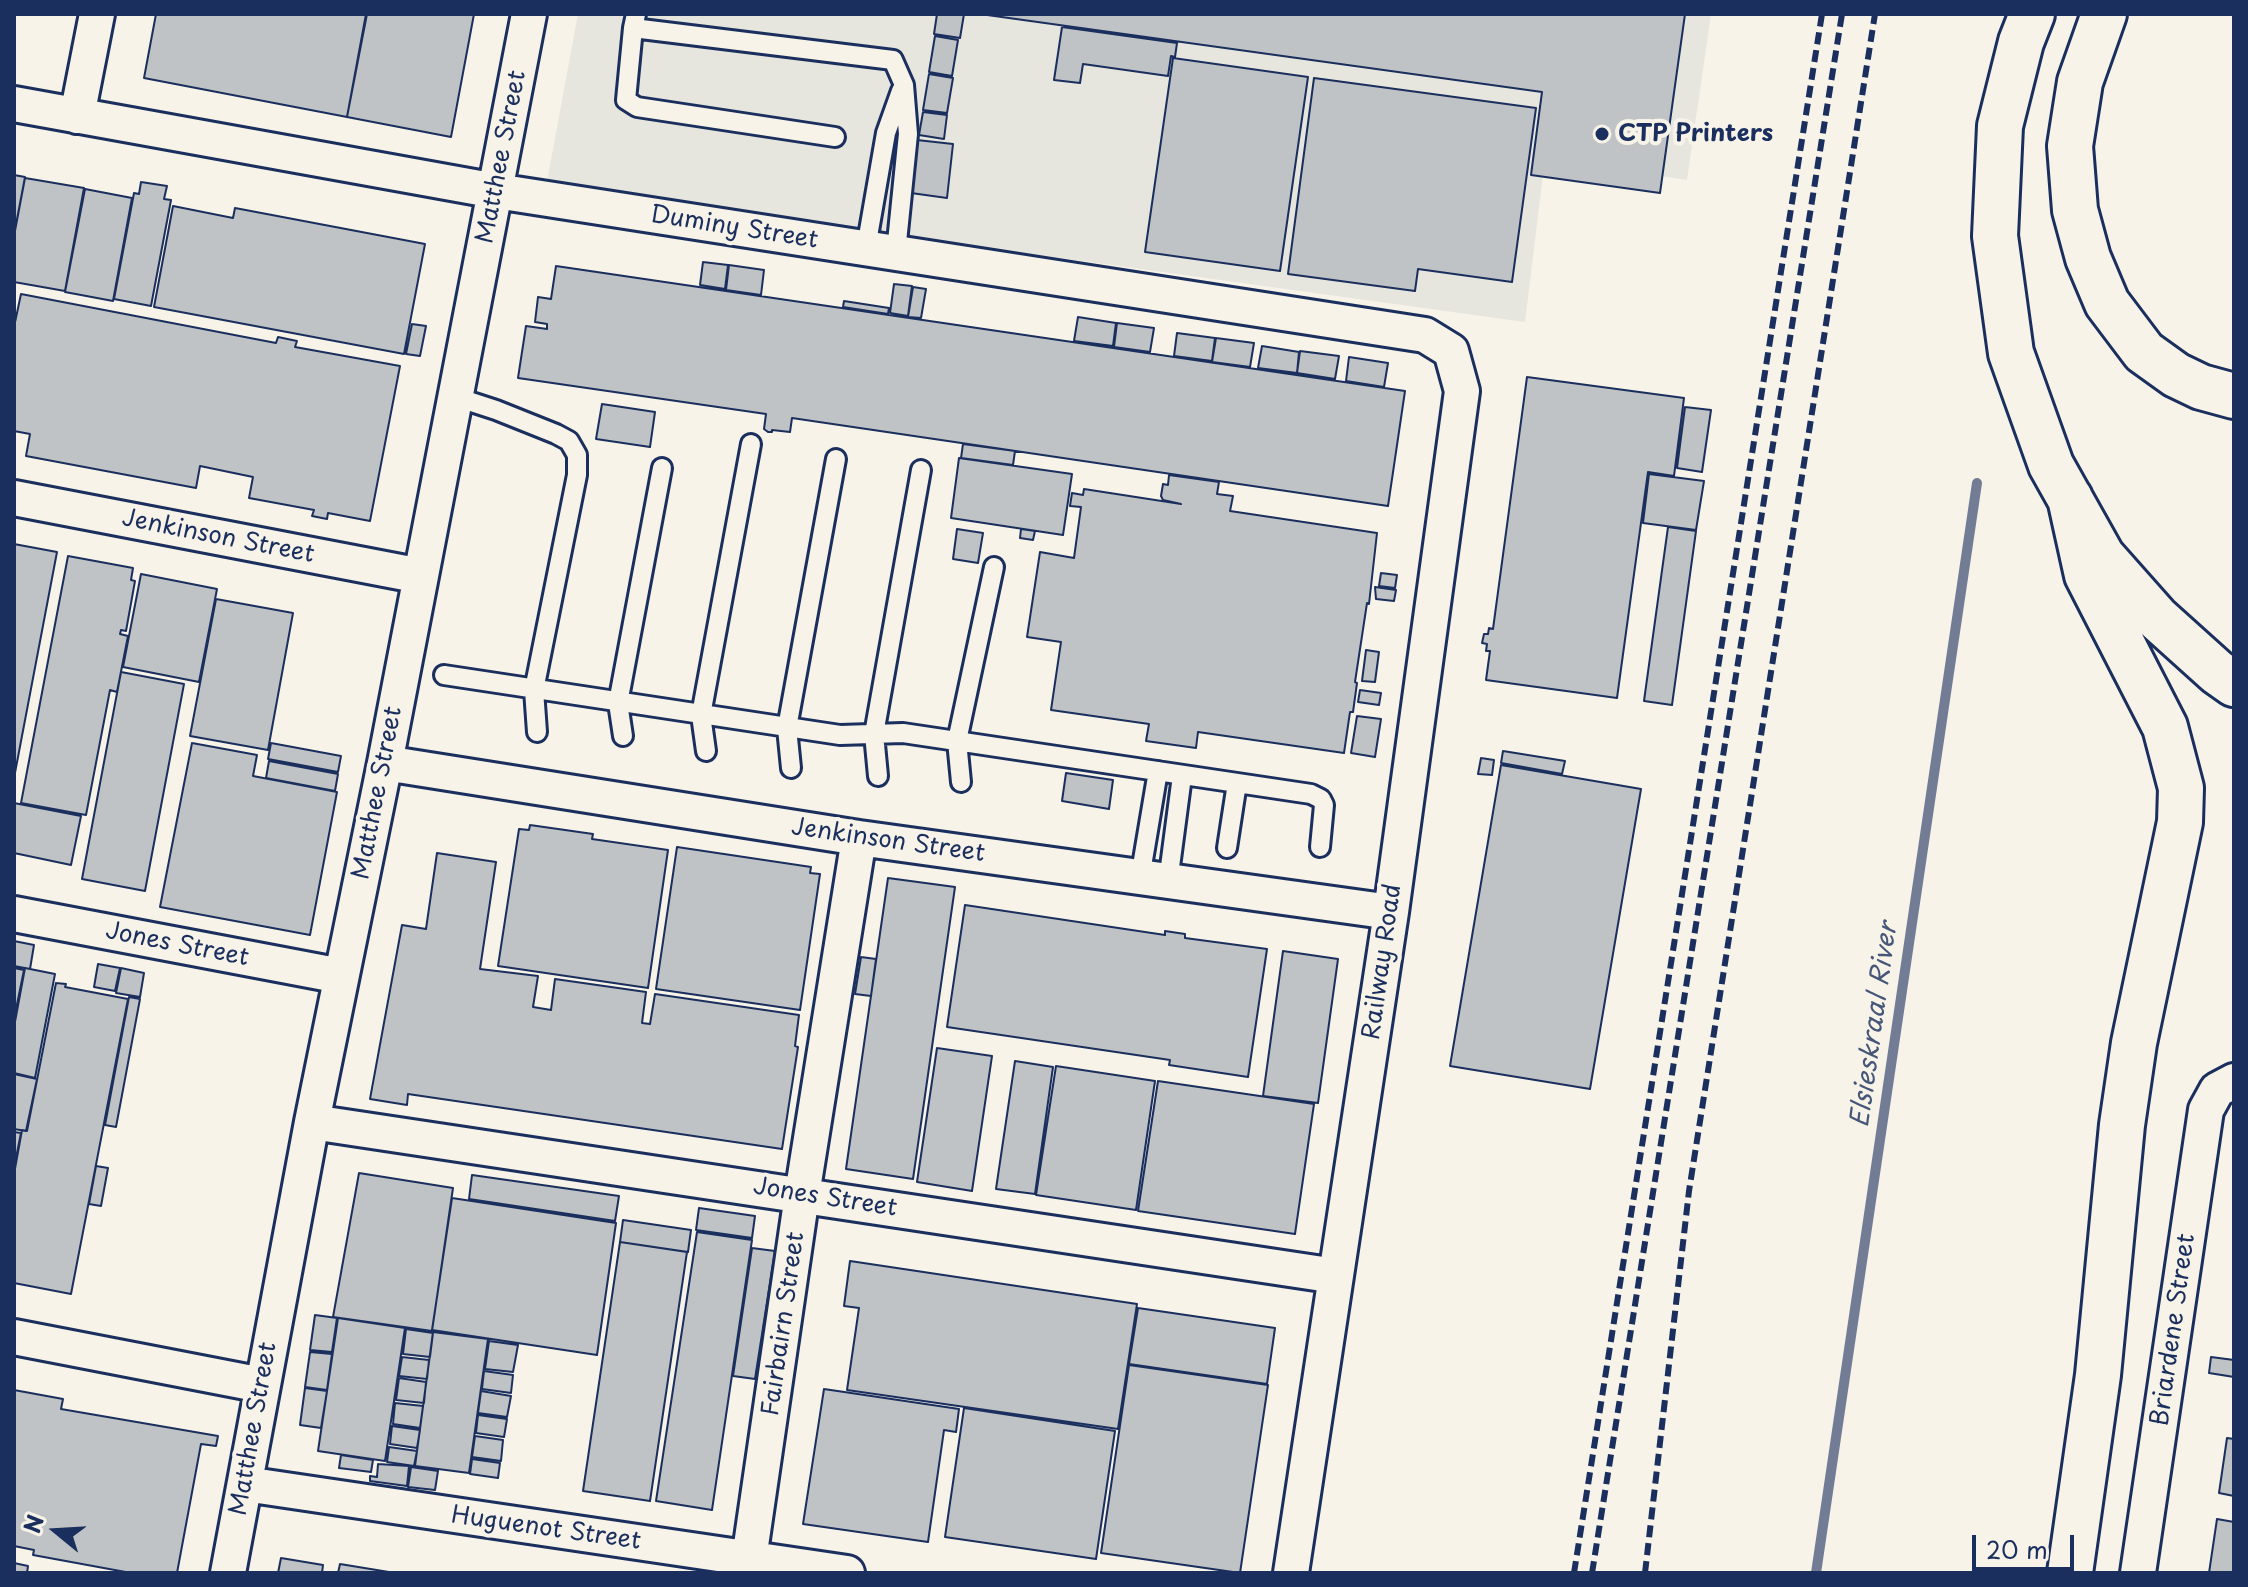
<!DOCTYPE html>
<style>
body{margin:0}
#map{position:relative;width:2248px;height:1587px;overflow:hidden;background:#f7f3e8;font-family:"Playpen Sans",sans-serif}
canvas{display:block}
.frame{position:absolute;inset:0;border:16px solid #1b2f5e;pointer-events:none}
.north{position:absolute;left:16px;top:1491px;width:80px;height:80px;-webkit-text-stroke:6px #f7f3e8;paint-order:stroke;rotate:288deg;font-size:22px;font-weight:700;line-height:32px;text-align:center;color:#1b2f5e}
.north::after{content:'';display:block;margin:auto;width:28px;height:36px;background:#1b2f5e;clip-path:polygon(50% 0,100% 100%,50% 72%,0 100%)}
.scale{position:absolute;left:1972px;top:1535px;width:102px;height:36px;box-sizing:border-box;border:4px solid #1b2f5e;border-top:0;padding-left:10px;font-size:24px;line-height:28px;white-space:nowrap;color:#1b2f5e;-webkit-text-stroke:6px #f7f3e8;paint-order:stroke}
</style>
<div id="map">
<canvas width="2248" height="1587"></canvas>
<div class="frame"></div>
<div class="north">N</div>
<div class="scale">20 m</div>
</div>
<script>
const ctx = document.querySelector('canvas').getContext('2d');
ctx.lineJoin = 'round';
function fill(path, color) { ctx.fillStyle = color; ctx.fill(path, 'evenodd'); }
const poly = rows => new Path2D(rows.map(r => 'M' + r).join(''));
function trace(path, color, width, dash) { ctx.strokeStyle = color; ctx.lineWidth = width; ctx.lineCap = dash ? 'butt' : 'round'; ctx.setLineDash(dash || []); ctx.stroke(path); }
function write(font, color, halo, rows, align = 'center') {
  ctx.font = font + ' "Playpen Sans",sans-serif'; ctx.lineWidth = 8; ctx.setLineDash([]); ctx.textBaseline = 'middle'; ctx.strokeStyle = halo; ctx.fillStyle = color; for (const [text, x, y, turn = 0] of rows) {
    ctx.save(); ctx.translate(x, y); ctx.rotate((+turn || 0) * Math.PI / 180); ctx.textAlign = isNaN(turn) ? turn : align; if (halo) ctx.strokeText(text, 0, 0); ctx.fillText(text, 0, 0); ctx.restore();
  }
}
fill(poly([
 [578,14,1711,14,1687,180,1545,158,1525,322,546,187]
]), '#e6e5de');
trace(poly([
 [1816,1573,1977,483]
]), '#727c95', 10);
const building = poly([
 [156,14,366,14,347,117,144,78,156,14],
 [367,14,474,14,451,137,347,117,367,14],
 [937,14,964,14,960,38,934,34,937,14],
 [980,14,1685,14,1660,193,1531,175,1542,92,980,14],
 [1062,27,1177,43,1175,57,1171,56,1168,76,1083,64,1080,83,1054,80,1062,27],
 [935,36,958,40,952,76,929,72,935,36],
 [1173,58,1308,77,1280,271,1145,252,1173,58],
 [929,74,953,78,947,113,923,110,929,74],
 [1314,78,1536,108,1512,282,1418,269,1415,291,1288,274,1314,78],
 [923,112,947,115,944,139,919,135,923,112],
 [917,140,953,144,947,198,911,193,917,140],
 [14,175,25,177,14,235,14,175],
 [25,178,84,188,65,291,14,282,14,236,25,178],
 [141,182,167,186,164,199,171,200,151,306,114,299,134,193,139,194,141,182],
 [85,189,132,198,113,301,65,292,85,189],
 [173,206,233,218,235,208,425,244,404,354,154,307,173,206],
 [703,262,728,265,725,289,700,285,703,262],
 [729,265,764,270,761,295,726,290,729,265],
 [556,266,1405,391,1388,506,792,418,790,432,772,430,772,432,768,432,764,429,766,414,518,378,526,326,547,329,547,324,535,322,538,297,551,299,556,266],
 [894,284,912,286,908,316,890,313,894,284],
 [913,287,926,289,921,318,908,317,913,287],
 [21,294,276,343,278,337,297,341,295,347,400,366,370,521,328,513,327,519,312,516,314,510,249,498,253,477,200,466,196,488,26,456,30,434,14,431,14,327,21,294],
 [844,301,889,308,888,314,843,307,844,301],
 [1078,317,1116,323,1113,346,1074,341,1078,317],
 [1117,323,1154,328,1150,352,1114,347,1117,323],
 [412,324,426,326,420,356,406,354,412,324],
 [1177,333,1215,338,1212,361,1174,356,1177,333],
 [1216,338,1254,343,1250,367,1212,362,1216,338],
 [1262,346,1299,352,1297,373,1258,368,1262,346],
 [1300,351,1339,356,1335,379,1297,373,1300,351],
 [1349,357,1388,363,1384,387,1346,381,1349,357],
 [1527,377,1684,398,1674,476,1648,472,1617,698,1486,680,1490,651,1486,651,1487,644,1482,643,1484,634,1488,634,1489,628,1493,629,1527,377],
 [602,404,655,412,650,447,596,439,602,404],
 [1685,407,1711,410,1702,472,1677,468,1685,407],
 [963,444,1015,451,1013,465,961,458,963,444],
 [959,458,1072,474,1063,535,951,518,959,458],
 [1649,474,1704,481,1696,530,1643,523,1649,474],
 [1169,475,1219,482,1217,494,1233,496,1230,511,1377,533,1369,604,1367,603,1355,682,1357,683,1353,712,1350,712,1344,753,1198,732,1196,748,1146,741,1149,724,1051,710,1061,642,1027,637,1040,552,1074,558,1081,507,1070,506,1072,493,1083,495,1084,489,1181,504,1163,500,1161,496,1163,484,1168,485,1169,475],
 [1668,527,1696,531,1672,705,1644,701,1668,527],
 [957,529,983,533,978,563,953,559,957,529],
 [1021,529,1035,531,1033,540,1020,538,1021,529],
 [14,544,57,552,14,778,14,544],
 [68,556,133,568,131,580,135,581,126,631,121,630,120,634,128,636,117,692,110,690,86,815,21,803,68,556],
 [1381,573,1397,575,1395,588,1379,586,1381,573],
 [141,574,217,589,199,682,123,667,141,574],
 [1375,587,1396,590,1394,601,1376,599,1375,587],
 [216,599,293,613,268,750,190,736,216,599],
 [1366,650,1379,652,1375,682,1362,681,1366,650],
 [121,672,184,684,145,891,82,879,121,672],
 [1360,690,1381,693,1379,705,1358,702,1360,690],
 [1357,716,1381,719,1375,757,1351,753,1357,716],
 [192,743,257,755,253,776,337,792,310,935,160,907,192,743],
 [271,743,341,756,338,772,268,759,271,743],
 [1503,751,1565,761,1562,774,1501,763,1503,751],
 [1481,758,1494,760,1492,775,1478,774,1481,758],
 [269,761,338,774,335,791,266,778,269,761],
 [1501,765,1641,789,1590,1089,1450,1066,1501,765],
 [1066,773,1113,780,1109,809,1062,801,1066,773],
 [14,803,81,816,71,865,14,853,14,803],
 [530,825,593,834,592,839,668,850,648,988,498,966,519,829,529,830,530,825],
 [677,847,811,867,810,873,820,874,800,1010,656,989,677,847],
 [437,853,496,862,480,969,538,976,533,1007,551,1010,555,979,646,992,642,1023,650,1024,655,994,799,1015,795,1046,798,1047,782,1149,408,1094,407,1105,370,1099,402,925,426,929,437,853],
 [888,878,955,887,913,1179,846,1169,888,878],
 [965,905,1165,935,1165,931,1185,934,1185,938,1267,949,1248,1077,1169,1065,1170,1060,947,1027,965,905],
 [14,941,34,945,30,969,14,966,14,941],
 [1283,951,1338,959,1318,1103,1263,1096,1283,951],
 [861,957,876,959,871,996,855,994,861,957],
 [98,964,120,968,115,991,94,987,98,964],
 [14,968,24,970,14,1019,14,968],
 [25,968,55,974,35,1078,14,1073,14,1027,25,968],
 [121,968,144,973,140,997,116,993,121,968],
 [56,983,66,984,65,987,128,999,71,1294,14,1283,14,1174,22,1130,27,1131,56,983],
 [129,997,140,999,116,1127,105,1125,129,997],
 [937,1048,992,1056,972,1191,917,1182,937,1048],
 [1015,1061,1053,1067,1035,1194,996,1189,1015,1061],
 [1056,1066,1155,1081,1136,1210,1036,1195,1056,1066],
 [14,1074,37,1079,26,1131,14,1129,14,1074],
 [1158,1081,1314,1104,1295,1234,1138,1211,1158,1081],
 [14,1132,21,1133,14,1168,14,1132],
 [96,1166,108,1168,101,1206,89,1204,96,1166],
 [359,1173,453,1188,432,1331,333,1317,359,1173],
 [472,1175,619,1196,615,1221,469,1199,472,1175],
 [452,1198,616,1223,597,1355,432,1330,452,1198],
 [699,1208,755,1216,752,1238,696,1230,699,1208],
 [623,1220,691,1230,688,1252,620,1242,623,1220],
 [697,1232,752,1240,712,1510,656,1501,697,1232],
 [620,1242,687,1252,650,1501,583,1491,620,1242],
 [752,1248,775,1251,755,1379,733,1376,752,1248],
 [850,1261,1137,1304,1118,1429,847,1390,859,1308,844,1306,850,1261],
 [1138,1308,1275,1328,1267,1384,1129,1364,1138,1308],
 [315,1315,337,1318,332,1352,310,1350,315,1315],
 [338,1318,405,1328,385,1461,318,1451,338,1318],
 [406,1329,433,1333,430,1357,403,1354,406,1329],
 [433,1332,488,1339,469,1473,415,1466,433,1332],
 [489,1341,518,1345,513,1372,485,1369,489,1341],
 [310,1352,332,1354,327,1390,305,1387,310,1352],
 [402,1357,429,1360,427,1379,399,1376,402,1357],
 [2211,1357,2234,1360,2234,1377,2209,1373,2211,1357],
 [1129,1365,1268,1385,1240,1573,1101,1553,1129,1365],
 [484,1371,513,1375,511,1393,482,1389,484,1371],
 [399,1378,426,1382,424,1403,396,1400,399,1378],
 [305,1388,327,1391,321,1428,300,1425,305,1388],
 [824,1389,959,1409,956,1432,944,1430,928,1542,803,1524,824,1389],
 [14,1390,63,1399,61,1409,218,1436,216,1446,201,1444,177,1573,131,1573,33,1555,34,1550,14,1546,14,1390],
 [481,1391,511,1396,507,1417,478,1413,481,1391],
 [395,1403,423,1406,420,1428,393,1424,395,1403],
 [964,1408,1115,1431,1096,1559,945,1537,964,1408],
 [478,1415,507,1419,504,1437,476,1433,478,1415],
 [392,1426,420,1430,417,1448,390,1444,392,1426],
 [475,1436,503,1440,501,1461,472,1457,475,1436],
 [2227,1438,2234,1439,2234,1496,2219,1493,2227,1438],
 [389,1447,417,1451,414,1466,387,1462,389,1447],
 [341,1455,373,1460,371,1472,339,1468,341,1455],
 [472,1459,500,1463,498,1478,470,1474,472,1459],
 [378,1464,409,1466,407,1486,370,1481,370,1476,377,1477,378,1464],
 [411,1467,438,1471,435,1490,408,1487,411,1467],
 [2217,1519,2234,1522,2234,1573,2209,1573,2217,1519],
 [281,1558,323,1565,322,1573,278,1573,281,1558],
 [14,1563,28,1566,27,1573,14,1573,14,1563],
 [340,1564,395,1573,338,1573,340,1564]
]);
fill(building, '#c0c3c5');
trace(building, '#1b2f5e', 2);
const lane = poly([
 [636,14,633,28,893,60,904,85,908,134,896,252],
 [633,28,626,100,637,107,835,137],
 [866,248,886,133,901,91],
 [456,397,496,410,556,434,569,441,577,455,577,475,534,690,537,732],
 [444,675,840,735,903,733,1311,794,1321,799,1324,805,1320,847],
 [623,736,618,703,662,468],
 [706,751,701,715,751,444],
 [791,768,787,728,836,459],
 [878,776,874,734,921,470],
 [961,782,957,741,994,567],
 [1227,848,1237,783],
 [1140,878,1158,771],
 [1168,882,1182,776]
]);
const street = poly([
 [14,104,496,191,1425,335,1451,351,1462,391,1391,912,1291,1573],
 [77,116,97,14],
 [14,498,421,576],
 [385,763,859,838,1391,912],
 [14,914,341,976],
 [312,1122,1336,1276],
 [14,1337,262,1385],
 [245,1484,847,1573],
 [228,1573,312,1122,385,763,529,14],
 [747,1573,802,1195,859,838],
 [2138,1573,2206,1110,2217,1090,2234,1081]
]);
const secondary = poly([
 [2032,14,2021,42,2000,126,1995,236,2011,353,2051,465,2102,556,2157,618,2217,672,2234,684],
 [2104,14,2080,82,2070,146,2075,210,2088,258,2107,303,2144,352,2176,375,2201,387,2234,396],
 [2070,498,2087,575,2165,727,2181,788,2180,822,2134,1043,2122,1125,2098,1375,2070,1573]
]);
trace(lane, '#1b2f5e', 24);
trace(street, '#1b2f5e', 40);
trace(secondary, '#1b2f5e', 50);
trace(lane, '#f7f3e8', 18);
trace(street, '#f7f3e8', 34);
trace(secondary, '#f7f3e8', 44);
trace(poly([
 [1574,1573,1822,14],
 [1592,1573,1842,14],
 [1645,1573,1689,1191,1875,14]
]), '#1b2f5e', 6, [12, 6]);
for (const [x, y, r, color] of [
 [1602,134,8,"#1b2f5e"]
]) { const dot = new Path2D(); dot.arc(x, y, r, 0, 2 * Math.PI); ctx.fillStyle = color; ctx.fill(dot); trace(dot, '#f7f3e8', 3); }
write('bold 24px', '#1b2f5e', '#f7f3e8', [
 ["CTP Printers",1618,134]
], 'left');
write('24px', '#1b2f5e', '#f7f3e8', [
 ["Matthee Street",502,157,-79],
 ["Duminy Street",734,228,9],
 ["Jenkinson Street",218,537,11],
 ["Matthee Street",378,793,-79],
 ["Jenkinson Street",888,841,8],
 ["Jones Street",177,945,11],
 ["Railway Road",1383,962,-82],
 ["Jones Street",825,1198,9],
 ["Fairbairn Street",784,1324,-82],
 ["Briardene Street",2174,1330,-82],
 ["Matthee Street",254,1429,-80],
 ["Huguenot Street",546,1529,8]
]);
write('italic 26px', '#465679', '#f7f3e8', [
 ["Elsieskraal River",1875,1025,-82]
]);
</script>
